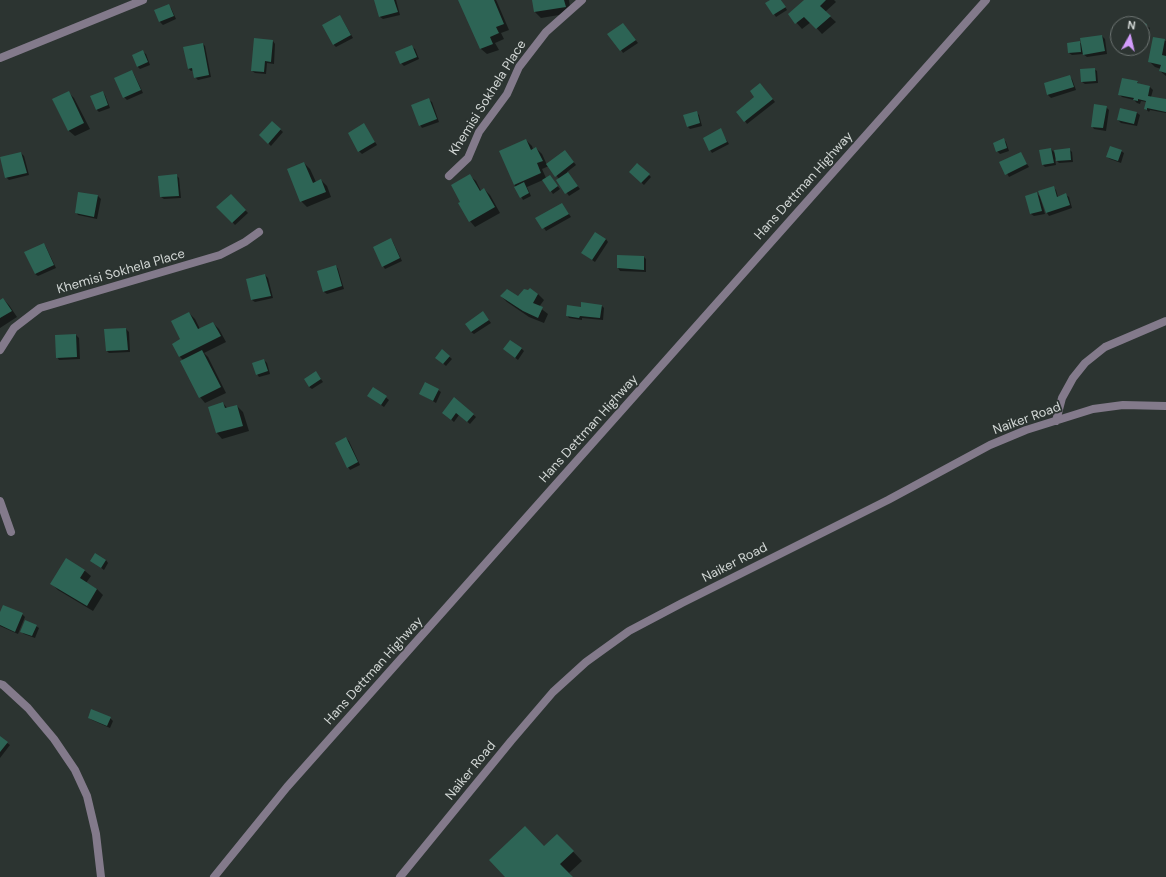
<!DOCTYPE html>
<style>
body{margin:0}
#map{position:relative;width:1166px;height:877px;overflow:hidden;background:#2c3431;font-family:"DM Sans",sans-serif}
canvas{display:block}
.north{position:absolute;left:1110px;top:16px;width:40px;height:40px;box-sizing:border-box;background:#2c3431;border:1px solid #6e7573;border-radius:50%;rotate:8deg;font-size:11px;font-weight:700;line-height:16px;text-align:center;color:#d2d7d5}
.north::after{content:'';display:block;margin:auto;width:14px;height:18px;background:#d39cfc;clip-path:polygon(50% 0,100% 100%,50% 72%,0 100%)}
</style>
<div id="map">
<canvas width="1166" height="877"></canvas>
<div class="north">N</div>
</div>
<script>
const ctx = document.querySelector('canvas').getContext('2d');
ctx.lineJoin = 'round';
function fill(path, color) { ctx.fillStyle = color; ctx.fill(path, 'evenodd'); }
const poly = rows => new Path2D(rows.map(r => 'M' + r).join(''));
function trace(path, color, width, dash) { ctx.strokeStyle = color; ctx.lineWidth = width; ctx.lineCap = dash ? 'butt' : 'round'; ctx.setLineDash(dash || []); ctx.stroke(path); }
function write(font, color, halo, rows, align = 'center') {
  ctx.font = font + ' "DM Sans",sans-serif'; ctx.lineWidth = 3.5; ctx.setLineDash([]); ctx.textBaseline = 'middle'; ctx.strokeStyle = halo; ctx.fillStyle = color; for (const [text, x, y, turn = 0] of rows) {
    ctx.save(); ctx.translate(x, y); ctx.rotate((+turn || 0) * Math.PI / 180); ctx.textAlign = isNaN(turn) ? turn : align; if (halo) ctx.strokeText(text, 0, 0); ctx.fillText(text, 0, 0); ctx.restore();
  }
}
fill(poly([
 [375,0,396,0,400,15,383,19,380,17],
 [459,0,496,0,497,2,509,30,501,33,504,39,495,43,499,50,487,54,481,49],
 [533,0,569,0,571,13,541,18,535,12],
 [771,0,781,0,787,10,776,17,774,14],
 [805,0,834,0,836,2,825,12,836,22,822,34,811,22,802,29,789,14],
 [168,5,171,8,176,19,163,25,160,22,155,11],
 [342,19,353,38,336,47,333,44],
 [1136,19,1150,28,1147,36,1142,35,1142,24,1132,24],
 [623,24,638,43,623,53,621,50],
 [1102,36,1105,39,1107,54,1087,57,1083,54,1072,55,1069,53,1079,42,1083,45],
 [1154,38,1166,41,1166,76,1160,71,1161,69,1155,67,1149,61],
 [273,41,275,44,274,64,267,63,266,74,255,73,252,71],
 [203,44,205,46,211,77,198,80,195,77,194,70,191,71,188,68],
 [412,47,415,49,419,59,404,66,401,63],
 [143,52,146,54,150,65,140,69,137,66],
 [1094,69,1097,71,1098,83,1085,84,1082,82],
 [132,71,134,74,143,93,127,100,124,97],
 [1069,77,1072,79,1076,90,1051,98,1048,95,1045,84],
 [1137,82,1140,85,1150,87,1153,90,1151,97,1166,100,1166,113,1150,110,1149,112,1148,111,1145,109,1147,102,1141,101,1140,104,1137,103,1134,100,1122,97,1119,94],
 [763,87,775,102,747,124,745,121,756,97],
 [68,92,74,98,90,129,75,136,69,131,53,100],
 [103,92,105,95,110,108,99,112,96,109],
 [429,100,432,102,439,122,422,128,420,125],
 [1106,107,1109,110,1106,131,1094,129,1092,126],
 [1121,109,1137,113,1140,115,1137,126,1121,123,1118,120],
 [696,112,699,115,702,126,690,129,688,127],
 [272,122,283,132,271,146,260,135],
 [364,125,377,145,362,154,359,151],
 [720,130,729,144,712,153,710,150],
 [526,140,532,146,533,149,536,148,542,154,547,165,567,154,576,165,567,172,580,189,569,196,558,180,559,179,549,166,542,169,546,178,552,179,560,189,553,194,543,180,527,187,531,196,523,200,514,184],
 [1004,140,1006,142,1009,151,1000,154,997,151],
 [1051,149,1056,154,1069,149,1072,152,1073,162,1059,163,1055,159,1056,165,1045,167,1043,165],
 [1121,151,1124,153,1121,163,1110,159,1107,157],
 [21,153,24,156,29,175,9,180,6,177],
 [1020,153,1029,167,1009,177,1001,163],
 [304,163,310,169,316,182,321,180,327,186,331,197,307,207,301,201],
 [638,164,651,177,644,185,630,172],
 [177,176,179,178,181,198,164,199,161,197],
 [470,176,476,181,481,191,484,189,490,195,500,213,475,227,470,221,462,202],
 [1053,187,1056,190,1058,197,1066,195,1069,197,1072,208,1049,216,1047,213,1040,191],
 [79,193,98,196,101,199,97,219,78,215,76,212],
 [1037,193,1040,197,1045,214,1034,216,1031,214,1026,197],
 [231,195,248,213,235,225,218,207],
 [562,204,571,217,546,231,537,218],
 [391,239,393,242,402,261,385,269,383,266],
 [606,239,608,242,595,262,585,255],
 [44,244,46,247,56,268,38,276,35,274],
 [644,257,646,259,646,272,620,271,618,268],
 [336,266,338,269,344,289,327,294,324,292,318,272],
 [265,275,268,278,273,298,255,302,252,300,247,279],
 [538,294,544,300,539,307,548,314,544,323,529,317,507,302,501,296,518,297],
 [3,299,9,305,17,317,0,328,0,301],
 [602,306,604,308,603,320,582,318,582,320,569,318,567,315,581,308],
 [189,313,195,319,200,329,213,323,219,329,226,342,204,353,208,357,226,393,205,403,200,397,184,361,180,357,173,344,181,340],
 [485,315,491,323,474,334,471,332],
 [126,329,129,332,130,352,109,353,106,350],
 [76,335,79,338,80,359,59,360,57,357],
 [521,348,524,351,518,360,504,349],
 [442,350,452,359,446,366,439,360],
 [264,360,267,363,270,374,259,377,257,374],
 [316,372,323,382,312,389,309,387],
 [374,388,389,400,384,407,371,398],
 [438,390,441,392,436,403,421,394],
 [454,399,476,417,470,424,459,415,454,422,446,415],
 [223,403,228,409,237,406,243,412,249,431,222,439,217,433,209,407],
 [346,438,349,441,360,465,350,470,348,467],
 [66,560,85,571,91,576,86,583,97,589,103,595,93,611,58,590,52,584],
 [106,560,108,563,104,570,92,561],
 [0,614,22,614,25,617,18,634,0,626],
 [36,626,39,628,35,638,24,634,21,631],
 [89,718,110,718,113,721,110,728,92,720],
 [0,738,10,745,0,758],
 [566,844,582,861,569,873,572,877,507,877,544,847]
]), '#0007');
fill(poly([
 [374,0,394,0,398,12,379,17],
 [458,0,494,0,504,24,496,27,499,33,490,37,493,44,480,49],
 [532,0,564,0,566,7,534,12],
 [770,0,781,0,786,7,773,15,765,3],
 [804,0,826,0,820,6,831,16,816,29,804,17,795,24,788,14],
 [169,4,174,16,159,22,154,10],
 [340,15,351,35,333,45,322,25],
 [1133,17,1137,19,1136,20,1147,24,1144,34,1142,33,1142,24,1131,24],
 [623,23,636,40,620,51,607,34],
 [1102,35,1105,51,1083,55,1080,38],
 [1153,37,1165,39,1162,55,1166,56,1166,73,1159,71,1161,65,1148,62],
 [254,38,273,40,271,62,265,61,264,72,251,71],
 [1080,41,1081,52,1068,53,1067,43],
 [203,43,209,75,194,78,192,68,188,69,183,47],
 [412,45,417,57,400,64,395,52],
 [143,50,148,62,137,67,132,55],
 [1095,68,1096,81,1081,82,1080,69],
 [132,70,141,90,123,98,114,78],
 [1070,75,1074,87,1047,95,1044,83],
 [1122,78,1138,81,1137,83,1150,86,1148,96,1166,99,1166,112,1147,108,1147,110,1144,109,1146,101,1138,99,1138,101,1133,100,1134,98,1118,95],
 [760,83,773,99,744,122,736,112,754,97,750,91],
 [69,91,84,123,68,131,52,99],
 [103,91,108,105,96,110,90,96],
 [429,98,437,119,419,126,411,105],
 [1094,104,1107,106,1103,128,1091,127],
 [1120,108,1137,112,1134,124,1117,120],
 [697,111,700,123,687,127,683,115],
 [272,121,281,129,268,144,259,135],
 [364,123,375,142,358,152,348,133],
 [721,128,727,142,709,151,703,138],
 [1004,138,1007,148,996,152,993,143],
 [526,139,531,150,536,147,543,161,537,163,541,173,514,185,499,151],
 [1110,146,1122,150,1118,161,1106,157],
 [1051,148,1054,163,1042,165,1039,150],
 [1070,148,1071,160,1056,161,1054,150],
 [565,150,574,162,555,177,546,164],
 [21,152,27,173,5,178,0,157],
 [1021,152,1027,164,1005,175,999,162],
 [304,162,313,183,321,179,326,192,300,202,287,169],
 [637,163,650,174,641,183,629,172],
 [568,172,578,186,565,194,556,180],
 [177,174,179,196,160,197,158,176],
 [470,174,480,191,484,188,495,207,469,222,458,203,460,202,451,185],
 [550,175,558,186,550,192,542,180],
 [524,182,529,193,520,198,514,187],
 [1054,186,1057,197,1066,193,1070,205,1046,213,1038,191],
 [78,192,98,195,94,217,75,213],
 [1037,192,1042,211,1030,214,1025,196],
 [231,194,246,210,232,223,216,207],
 [562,203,569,214,542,229,535,218],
 [595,232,606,239,592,260,581,253],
 [391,238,400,258,382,267,373,247],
 [44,243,54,265,35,274,24,252],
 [617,255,644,256,644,270,617,268],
 [336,265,342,286,323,292,317,271],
 [265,274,271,296,251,300,246,279],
 [530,288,538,294,533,303,543,307,538,318,523,311,500,296,507,289,518,296,524,289,528,290],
 [3,298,12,311,0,318,0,300],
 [581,302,602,305,600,318,580,316,579,318,566,316,567,305,581,307],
 [483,311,489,320,471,332,465,324],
 [189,312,198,329,213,322,221,336,179,357,172,344,180,339,171,321],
 [126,328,128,350,106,351,104,329],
 [76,334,77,357,56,358,55,335],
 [510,340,522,348,515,358,503,349],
 [442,349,450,356,443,364,435,358],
 [202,350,221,387,199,398,180,361],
 [264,359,268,371,256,375,252,363],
 [316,371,321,379,309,387,304,379],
 [425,382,439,389,433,401,419,394],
 [373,387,387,396,381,405,367,396],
 [454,397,474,414,467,422,456,413,451,420,442,413],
 [223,402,225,408,237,405,243,426,216,433,208,407],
 [346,437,358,462,347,468,335,443],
 [95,553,106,560,101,568,90,561],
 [66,558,85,570,80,578,97,589,87,606,50,584],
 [3,605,23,613,15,632,0,625,0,612],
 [25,620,37,625,32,636,20,632],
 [91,709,111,717,107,726,88,718],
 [0,736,8,742,0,752],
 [525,826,544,846,557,834,574,851,560,864,573,877,505,877,489,860]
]), '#2d6455');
trace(poly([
 [449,176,468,158,479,132,507,94,519,67,546,32,582,0],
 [0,350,14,328,40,308,220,255,245,242,259,232]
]), '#837a8b', 8);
trace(poly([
 [0,58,143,0],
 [1056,421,1062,398,1073,378,1085,363,1105,347,1166,321],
 [0,501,11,532],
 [0,684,3,685,28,708,54,739,75,770,87,796,96,834,101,877],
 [400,877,511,741,553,692,586,662,629,631,682,603,888,500,990,445,1026,430,1093,409,1123,405,1166,406]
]), '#837a8b', 8);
trace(poly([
 [214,877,287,787,986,0]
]), '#837a8b', 8);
write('13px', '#d2d7d5', '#2c3431', [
 ["Khemisi Sokhela Place",488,98,-58],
 ["Hans Dettman Highway",804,186,-48],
 ["Khemisi Sokhela Place",121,272,-16],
 ["Naiker Road",1027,419,-20],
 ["Hans Dettman Highway",589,429,-48],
 ["Naiker Road",735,563,-27],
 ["Hans Dettman Highway",374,671,-48],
 ["Naiker Road",471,771,-51]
]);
</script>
